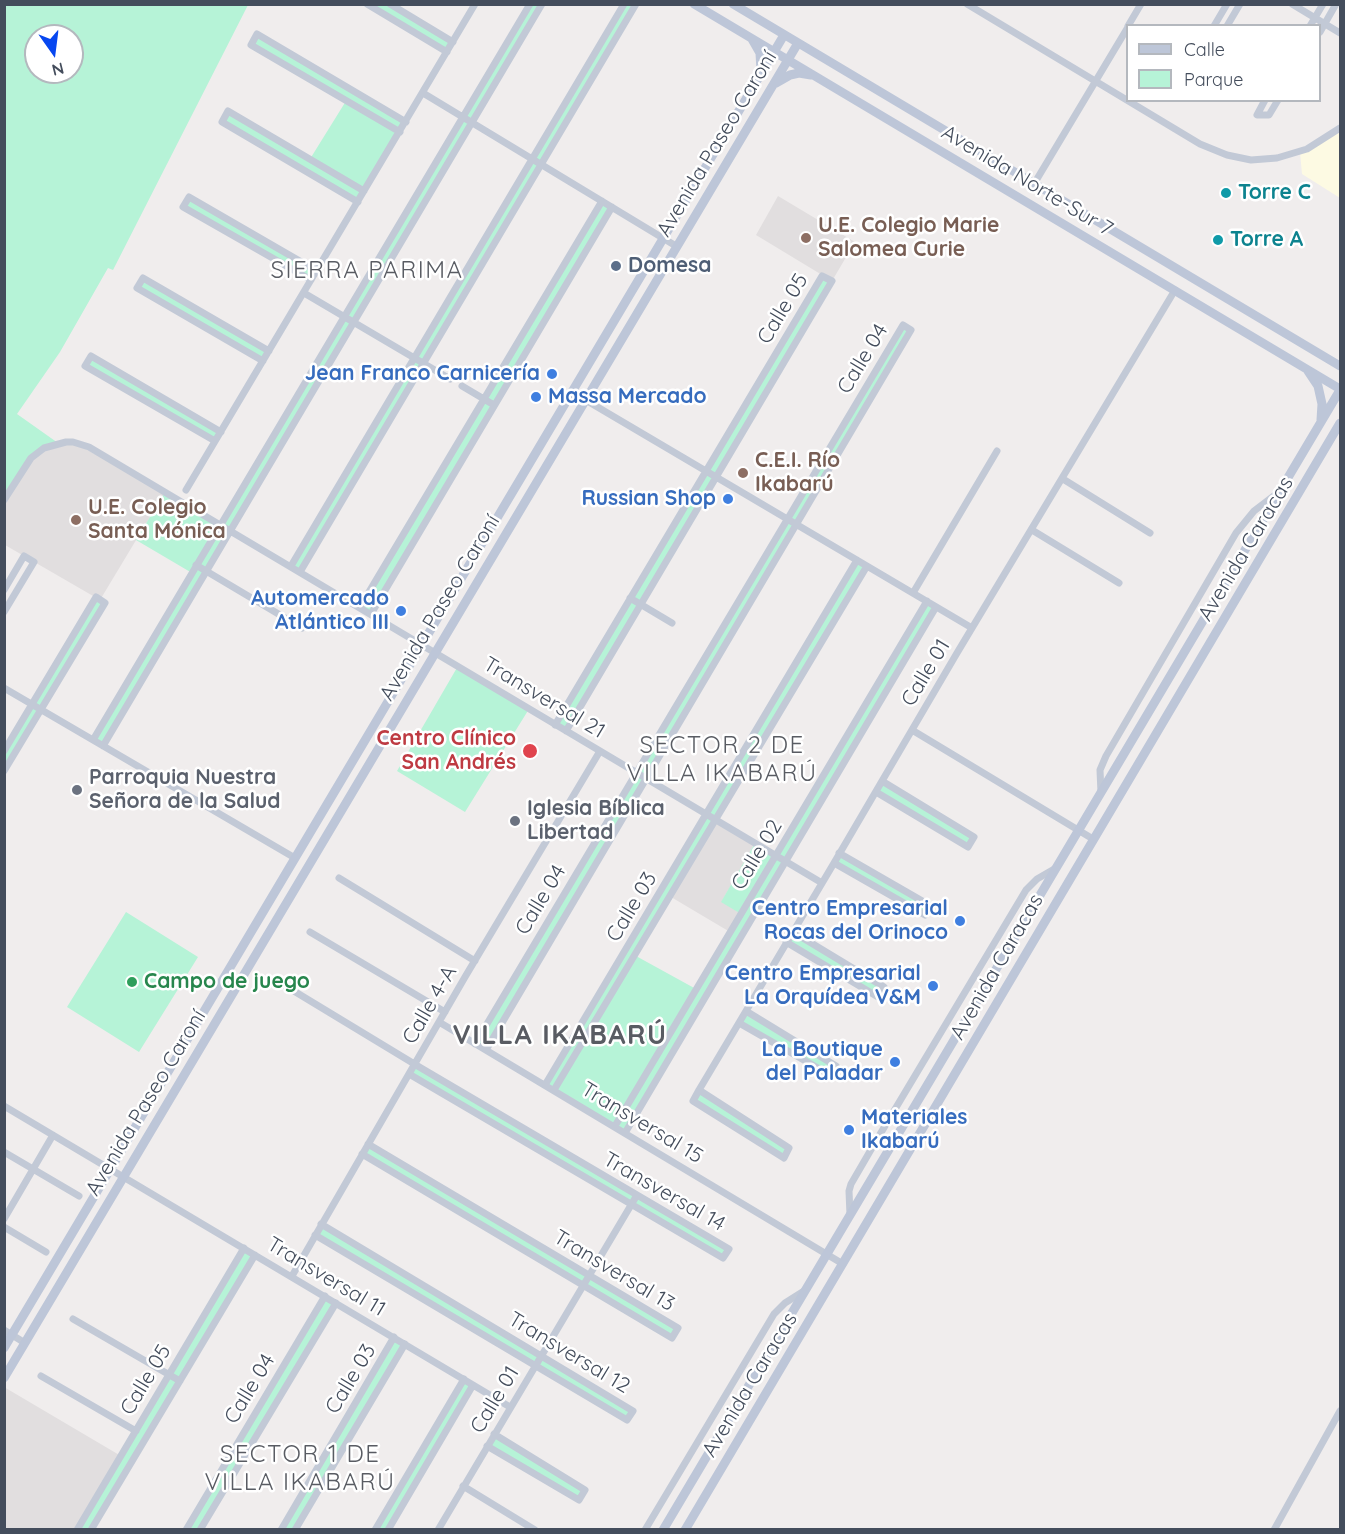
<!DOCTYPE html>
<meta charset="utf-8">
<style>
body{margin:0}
#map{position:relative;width:1345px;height:1534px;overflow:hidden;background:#f0eded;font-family:Quicksand,sans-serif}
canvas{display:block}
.frame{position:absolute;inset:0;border:6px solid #444d5c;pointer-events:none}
.legend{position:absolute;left:1126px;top:24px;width:195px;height:78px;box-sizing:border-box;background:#fff;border:2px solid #b4b8be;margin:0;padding:8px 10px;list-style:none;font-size:18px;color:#444d5c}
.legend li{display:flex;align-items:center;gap:12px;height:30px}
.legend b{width:30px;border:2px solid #b4b8be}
.north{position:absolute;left:24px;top:24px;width:60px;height:60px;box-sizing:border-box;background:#fff;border:2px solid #b4b8be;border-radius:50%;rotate:166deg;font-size:16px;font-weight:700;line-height:24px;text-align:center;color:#444d5c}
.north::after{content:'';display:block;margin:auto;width:21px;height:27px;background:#0747f0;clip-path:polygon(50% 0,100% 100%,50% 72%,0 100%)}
</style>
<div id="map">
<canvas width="1345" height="1534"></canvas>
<div class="frame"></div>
<ul class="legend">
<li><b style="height:8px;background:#bdc6d8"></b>Calle</li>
<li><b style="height:16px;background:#b6f3d7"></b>Parque</li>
</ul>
<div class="north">N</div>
</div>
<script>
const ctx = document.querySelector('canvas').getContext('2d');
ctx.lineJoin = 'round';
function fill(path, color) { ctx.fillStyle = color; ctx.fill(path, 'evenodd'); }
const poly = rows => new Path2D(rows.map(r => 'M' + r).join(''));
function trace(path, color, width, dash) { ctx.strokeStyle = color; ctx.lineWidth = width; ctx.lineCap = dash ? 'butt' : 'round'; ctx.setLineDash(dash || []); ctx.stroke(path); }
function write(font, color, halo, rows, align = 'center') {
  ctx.font = font + ' Quicksand,sans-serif'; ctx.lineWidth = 5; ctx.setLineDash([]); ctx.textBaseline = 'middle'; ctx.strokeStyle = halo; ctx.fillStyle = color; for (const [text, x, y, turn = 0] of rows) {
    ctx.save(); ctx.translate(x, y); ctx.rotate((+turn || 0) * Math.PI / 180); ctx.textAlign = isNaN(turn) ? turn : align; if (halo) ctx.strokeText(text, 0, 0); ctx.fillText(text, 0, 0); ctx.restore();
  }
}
fill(poly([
 [1340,128,1340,198,1302,174,1300,152]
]), '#fdfae3');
fill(poly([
 [778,196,855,242,832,281,756,235],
 [73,442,165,492,100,600,5,545,5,500,37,453],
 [717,820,755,843,722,901,741,914,730,932,671,897],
 [4,1387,121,1456,77,1529,5,1529]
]), '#e1dedf');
fill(poly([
 [5,5,248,5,113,270,108,268,60,352,17,414,58,443,37,453,5,500],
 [36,36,72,36,72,72,36,72],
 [367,5,390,5,453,42,447,52],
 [530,5,542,5,103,746,93,740,192,573,136,540,165,492,220,524],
 [624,5,636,5,300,572,291,566],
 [257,34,406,122,358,202,222,122,228,111,310,159,346,101,251,45],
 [189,197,317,271,311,280,183,207],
 [602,201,612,207,371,614,360,607],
 [822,276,832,281,566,731,555,725],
 [143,278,269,351,263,361,137,288],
 [903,325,911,330,486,1050,475,1044],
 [91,356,221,432,215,441,85,366],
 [857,560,867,566,636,956,696,989,741,914,721,902,755,843,775,855,927,601,936,606,625,1133,545,1085],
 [96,597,105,603,5,771,5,751],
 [458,666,529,709,465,812,397,771],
 [882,782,974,837,968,847,876,791],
 [840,853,931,906,925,915,834,863],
 [126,912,198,957,139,1052,67,1007],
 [793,932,884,987,878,997,787,942],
 [746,1012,836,1066,830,1075,739,1022],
 [414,1065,729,1249,723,1258,409,1074],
 [699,1091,789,1148,784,1158,693,1101],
 [367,1144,678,1328,672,1338,362,1154],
 [321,1224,633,1411,627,1420,315,1235],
 [244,1248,255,1255,91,1529,77,1530],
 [325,1296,335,1302,200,1529,186,1530],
 [394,1338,405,1344,295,1529,281,1530],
 [464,1379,473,1385,388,1529,375,1530],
 [494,1434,585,1490,579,1500,487,1446]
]), '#b6f3d7');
trace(poly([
 [367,4,447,52],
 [390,4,453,42],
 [967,4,1200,144,1227,155,1251,160,1277,158,1307,149,1340,128],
 [1292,4,1340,33],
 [1128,26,1141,4],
 [1214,26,1227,4],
 [1227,26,1240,4],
 [1310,26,1323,4],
 [1320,32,1336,4],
 [423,93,676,246],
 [1265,100,1257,115,1269,115,1278,100],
 [400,132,251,45,257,34,406,122],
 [1034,184,1128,27],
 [358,202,222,122,228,111,364,191],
 [311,280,183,207,189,197,317,271],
 [304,293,450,379],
 [263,361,137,288,143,278,269,351],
 [462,386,494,405],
 [572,392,972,628],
 [215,441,85,366,91,356,221,432],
 [1063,479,1150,533],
 [186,490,475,4],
 [4,500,31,458,44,448,66,442,73,442,89,447,822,883],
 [1032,530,1119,583],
 [196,565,302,628],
 [291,566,624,4],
 [300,572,636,4],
 [4,590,24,556,34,562,4,612],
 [913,593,997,451],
 [630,598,672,623],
 [360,607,602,201],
 [371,614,612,207],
 [4,688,295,858],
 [555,725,822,276,832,281,566,731],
 [912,730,1093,839],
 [93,740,530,4],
 [103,746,542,4],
 [4,751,96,597,105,603,4,771],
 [876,792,968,847,974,837,882,781],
 [1101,793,1100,770,1106,756,1236,533,1254,511,1275,495],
 [834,863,925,915,931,906,839,853],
 [339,878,475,961],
 [310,932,445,1012],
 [786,942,878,997,884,987,793,932],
 [279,982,421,1068,729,1249,723,1258,409,1074],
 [439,1022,843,1264],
 [739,1023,830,1075,836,1066,746,1011],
 [475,1044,903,325,911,330,486,1050],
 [545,1085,857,560],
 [554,1090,867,566],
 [699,1090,789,1148,784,1158,693,1101,699,1090,793,932,834,863,957,653,1175,290],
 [4,1106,510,1407],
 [615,1126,927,601],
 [625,1133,936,607],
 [4,1152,79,1196],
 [362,1154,672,1338,678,1328,368,1144],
 [850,1215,849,1191,851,1184,876,1141,1026,890,1037,879,1056,868],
 [4,1219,53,1135],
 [4,1227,46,1252],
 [315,1235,627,1420,633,1411,321,1224],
 [292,1276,465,977,600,751],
 [73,1319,180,1381],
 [4,1330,25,1343],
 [41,1376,136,1431],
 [487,1446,579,1500,585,1490,494,1434],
 [463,1486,535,1530],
 [77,1530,244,1248],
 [91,1530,255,1255],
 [186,1530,325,1296],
 [200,1530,336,1303],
 [281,1530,394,1337],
 [295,1530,405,1344],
 [375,1530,464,1379],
 [388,1530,473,1385],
 [438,1530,637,1195],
 [645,1530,774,1314,785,1303,804,1291],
 [1274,1530,1340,1411]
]), '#c2c9d6', 7);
trace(poly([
 [694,4,1340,389],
 [733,4,1340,366],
 [752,39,760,53,761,71],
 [776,83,790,75,799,73,811,75],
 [1308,371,1318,386,1322,404,1321,420],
 [4,1348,784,35],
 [4,1378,798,43],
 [663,1530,1340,390],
 [685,1530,1340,423]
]), '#bdc6d8', 9);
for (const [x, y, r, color] of [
 [1226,193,6,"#0f9aa8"],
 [806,238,6,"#8d6e63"],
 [1218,240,6,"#0f9aa8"],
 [616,266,6,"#5c6f8a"],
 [552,374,6,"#3f7fe0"],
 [536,397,6,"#3f7fe0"],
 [743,473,6,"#8d6e63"],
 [728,499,6,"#3f7fe0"],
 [76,520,6,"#8d6e63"],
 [401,611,6,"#3f7fe0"],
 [530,751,8,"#e0444e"],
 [77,790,6,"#6b7280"],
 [515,821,6,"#6b7280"],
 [960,921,6,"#3f7fe0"],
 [132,982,6,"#2e9e5b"],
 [933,986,6,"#3f7fe0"],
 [895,1062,6,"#3f7fe0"],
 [849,1130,6,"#3f7fe0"]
]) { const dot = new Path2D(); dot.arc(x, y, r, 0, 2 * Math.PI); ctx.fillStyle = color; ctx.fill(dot); trace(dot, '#fff', 2); }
write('21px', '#444d5c', '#fff', [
 ["Avenida Paseo Caroní",717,144,-59],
 ["Avenida Norte-Sur 7",1027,181,31],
 ["Calle 05",783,309,-59],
 ["Calle 04",863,359,-59],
 ["Avenida Caracas",1246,549,-59],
 ["Avenida Paseo Caroní",440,608,-59],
 ["Calle 01",926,673,-59],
 ["Transversal 21",544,698,31],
 ["Calle 02",757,855,-59],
 ["Calle 04",541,900,-59],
 ["Calle 03",632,907,-59],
 ["Avenida Caracas",997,967,-60],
 ["Calle 4-A",430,1005,-60],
 ["Avenida Paseo Caroní",146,1103,-59],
 ["Transversal 15",642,1123,31],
 ["Transversal 14",664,1192,30],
 ["Transversal 13",614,1271,31],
 ["Transversal 11",326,1277,31],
 ["Transversal 12",569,1353,31],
 ["Calle 03",351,1379,-59],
 ["Calle 05",146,1380,-59],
 ["Avenida Caracas",750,1385,-59],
 ["Calle 04",250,1389,-59],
 ["Calle 01",495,1400,-59]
]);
write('bold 21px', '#0d838f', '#fff', [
 ["Torre C",1238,193],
 ["Torre A",1230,240]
], 'left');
write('bold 21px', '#785e54', '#fff', [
 ["U.E. Colegio Marie",818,226],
 ["Salomea Curie",818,250],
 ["C.E.I. Río",755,461],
 ["Ikabarú",755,485],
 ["U.E. Colegio",88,508],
 ["Santa Mónica",88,532]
], 'left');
write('bold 21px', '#4e5e75', '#fff', [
 ["Domesa",628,266]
], 'left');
write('bold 21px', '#366cbe', '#fff', [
 ["Jean Franco Carnicería",540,374],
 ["Massa Mercado",548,397,"left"],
 ["Russian Shop",716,499],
 ["Automercado",389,599],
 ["Atlántico III",389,623],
 ["Centro Empresarial",948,909],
 ["Rocas del Orinoco",948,933],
 ["Centro Empresarial",921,974],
 ["La Orquídea V&M",921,998],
 ["La Boutique",883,1050],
 ["del Paladar",883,1074],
 ["Materiales",861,1118,"left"],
 ["Ikabarú",861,1142,"left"]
], 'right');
write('bold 21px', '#be3a42', '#fff', [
 ["Centro Clínico",516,739],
 ["San Andrés",516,763]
], 'right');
write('bold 21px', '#5b616d', '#fff', [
 ["Parroquia Nuestra",89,778],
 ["Señora de la Salud",89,802],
 ["Iglesia Bíblica",527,809],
 ["Libertad",527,833]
], 'left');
write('bold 21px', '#27864d', '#fff', [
 ["Campo de juego",144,982]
], 'left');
ctx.letterSpacing = '1.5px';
write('24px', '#595c63', '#fff', [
 ["SIERRA PARIMA",367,271],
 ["SECTOR 2 DE",722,746],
 ["VILLA IKABARÚ",722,774],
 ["SECTOR 1 DE",300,1455],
 ["VILLA IKABARÚ",300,1483]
]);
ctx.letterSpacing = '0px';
ctx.letterSpacing = '1.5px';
write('bold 27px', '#595c63', '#fff', [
 ["VILLA IKABARÚ",560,1036]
]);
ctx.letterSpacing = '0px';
</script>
